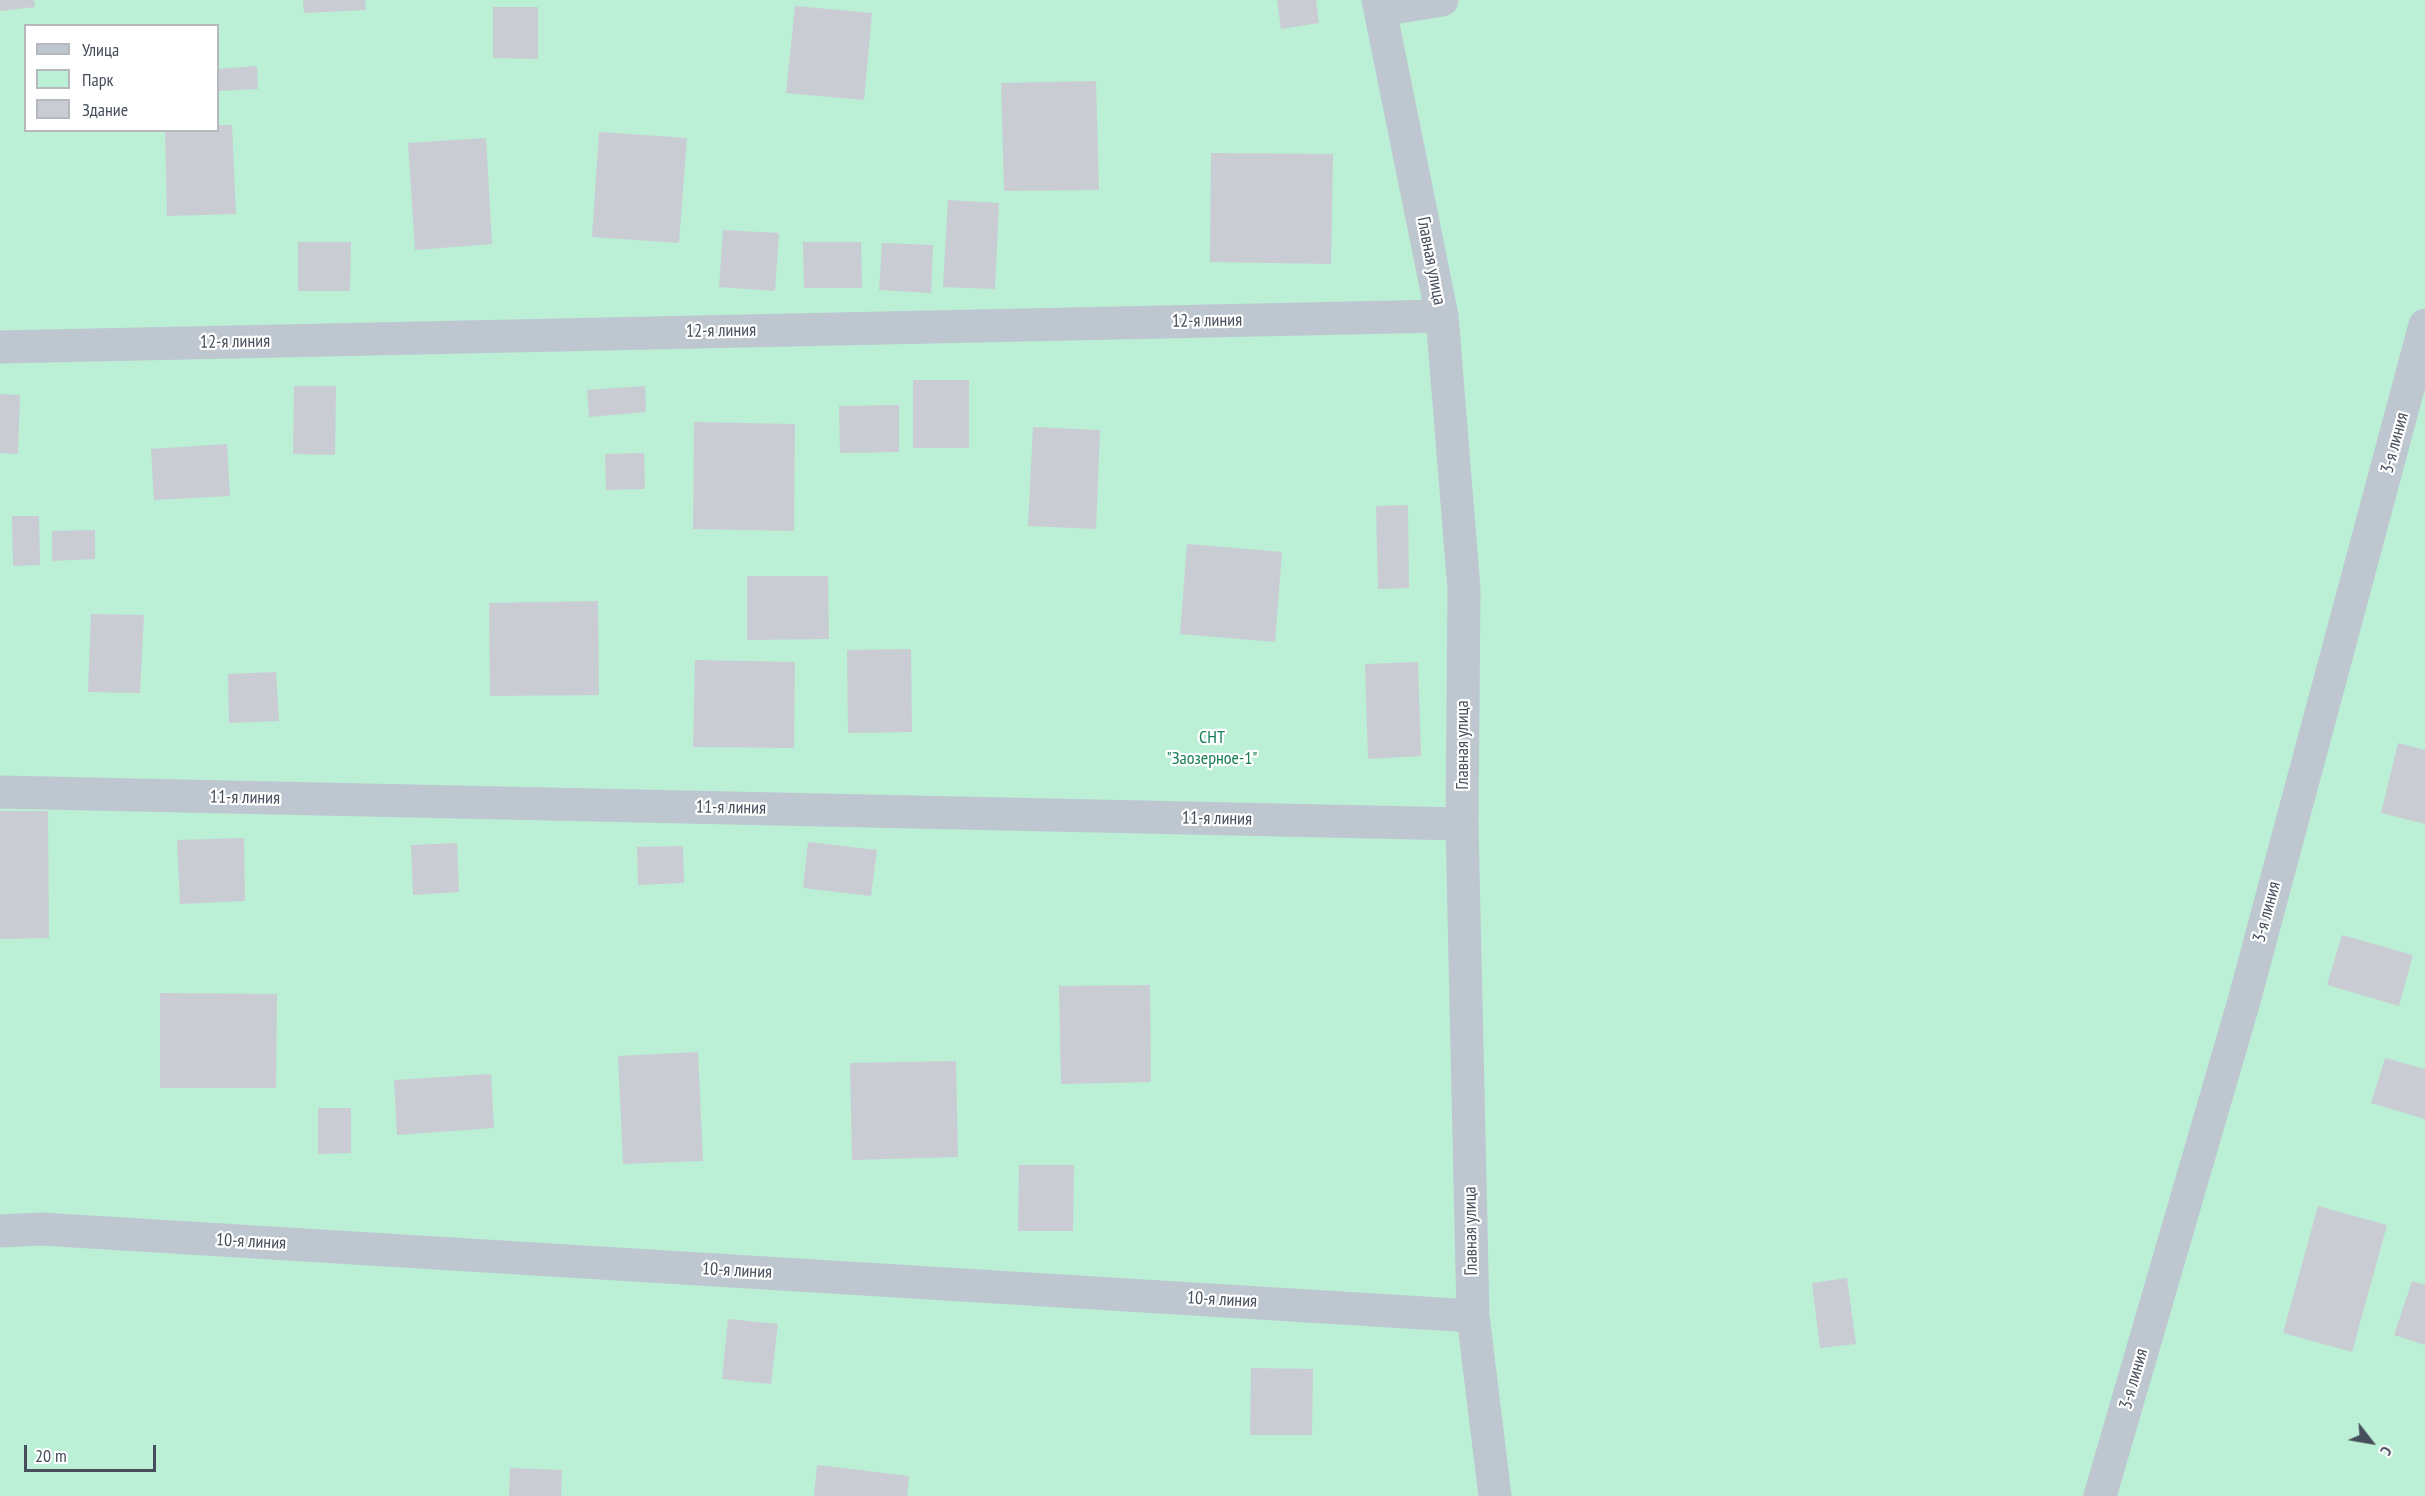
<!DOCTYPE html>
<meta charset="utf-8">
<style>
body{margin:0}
#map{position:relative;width:2425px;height:1496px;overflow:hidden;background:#f1eeee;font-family:"PT Sans Narrow",sans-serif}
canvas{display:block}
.legend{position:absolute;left:24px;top:24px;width:195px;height:108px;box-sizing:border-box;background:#fff;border:2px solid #b5b8bd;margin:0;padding:8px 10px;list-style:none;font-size:18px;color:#464e5b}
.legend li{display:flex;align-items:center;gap:12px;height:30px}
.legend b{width:30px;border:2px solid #b5b8bd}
.north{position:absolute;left:2341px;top:1412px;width:60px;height:60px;-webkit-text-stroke:4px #fff;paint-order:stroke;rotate:121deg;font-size:16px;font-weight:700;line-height:24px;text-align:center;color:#464e5b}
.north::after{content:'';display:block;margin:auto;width:21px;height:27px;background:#464e5b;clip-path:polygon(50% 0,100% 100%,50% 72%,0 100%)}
.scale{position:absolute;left:24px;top:1445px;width:132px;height:27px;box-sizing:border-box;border:3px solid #464e5b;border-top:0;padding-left:8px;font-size:18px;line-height:21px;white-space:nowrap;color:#464e5b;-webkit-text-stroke:4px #fff;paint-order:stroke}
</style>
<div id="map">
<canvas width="2425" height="1496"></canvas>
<ul class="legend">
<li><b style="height:8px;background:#bec6d0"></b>Улица</li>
<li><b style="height:16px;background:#bbefd6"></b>Парк</li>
<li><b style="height:16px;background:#caccd4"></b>Здание</li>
</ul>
<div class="north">С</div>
<div class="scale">20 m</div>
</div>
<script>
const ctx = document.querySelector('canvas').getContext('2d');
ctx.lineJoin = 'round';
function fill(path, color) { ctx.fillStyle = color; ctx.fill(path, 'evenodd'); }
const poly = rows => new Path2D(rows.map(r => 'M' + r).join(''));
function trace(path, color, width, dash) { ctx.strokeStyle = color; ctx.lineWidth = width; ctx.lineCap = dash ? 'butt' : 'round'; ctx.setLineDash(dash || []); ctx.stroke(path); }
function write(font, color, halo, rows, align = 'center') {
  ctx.font = font + ' "PT Sans Narrow",sans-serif'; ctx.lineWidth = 4.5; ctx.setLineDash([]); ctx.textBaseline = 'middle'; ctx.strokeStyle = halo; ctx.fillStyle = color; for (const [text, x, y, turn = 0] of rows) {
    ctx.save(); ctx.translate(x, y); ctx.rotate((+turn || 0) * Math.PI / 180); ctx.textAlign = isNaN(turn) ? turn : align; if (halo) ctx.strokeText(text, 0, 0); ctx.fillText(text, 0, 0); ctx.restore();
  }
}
fill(poly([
 [0,0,2425,0,2425,1496,0,1496],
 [26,26,218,26,218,130,26,130]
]), '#bbefd6');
fill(poly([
 [0,0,34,0,35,7,0,11],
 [303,0,365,0,366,10,304,13],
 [1277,0,1316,0,1319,23,1281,29],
 [795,6,872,13,864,100,786,93],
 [493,7,538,7,538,59,493,58],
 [257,66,258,89,218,91,218,69],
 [1096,81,1099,190,1004,191,1001,83],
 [218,125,232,125,236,214,167,216,165,130,218,130],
 [599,132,687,138,679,243,592,237],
 [486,138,492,244,415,250,408,143],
 [1211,153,1333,154,1331,264,1210,262],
 [948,200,999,203,995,289,943,287],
 [723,230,779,233,775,291,719,287],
 [298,242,351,242,350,291,298,291],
 [803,242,861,242,862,288,804,288],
 [882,243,933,245,931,293,879,290],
 [913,380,969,380,969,448,913,448],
 [294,386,336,386,335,455,293,454],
 [645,386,646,412,589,417,587,390],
 [0,394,20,395,18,454,0,453],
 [899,405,899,452,840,453,839,406],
 [694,422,795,424,794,531,693,529],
 [1033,427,1100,430,1096,529,1028,526],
 [227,444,230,496,154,500,151,449],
 [644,453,645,489,606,490,605,454],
 [1408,505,1409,588,1378,589,1376,506],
 [12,516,39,516,40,565,13,566],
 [95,530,95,559,52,561,52,531],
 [1187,544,1282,552,1275,642,1180,634],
 [747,576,828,576,829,639,747,640],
 [598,601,599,695,490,696,489,603],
 [91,614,144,615,140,693,88,692],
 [911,649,912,732,848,733,847,650],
 [695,660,795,662,794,748,693,747],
 [1418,662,1421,756,1368,759,1365,664],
 [276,672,279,721,229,723,228,674],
 [2398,743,2425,750,2425,824,2381,813],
 [0,811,48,811,49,938,0,939],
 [244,838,245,901,180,904,177,840],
 [808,842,877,850,871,896,803,888],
 [457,843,459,892,413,895,411,845],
 [683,846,684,883,638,885,637,847],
 [2342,935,2413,955,2399,1006,2327,985],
 [1150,985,1151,1082,1061,1084,1059,986],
 [160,993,277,994,276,1088,160,1088],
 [698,1052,703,1161,623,1164,618,1056],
 [2385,1058,2425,1069,2425,1119,2371,1103],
 [956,1061,958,1157,852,1160,850,1063],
 [491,1074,494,1128,397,1135,394,1080],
 [318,1108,351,1108,351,1153,318,1154],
 [1019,1165,1074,1165,1073,1231,1018,1231],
 [2318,1206,2387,1225,2352,1352,2283,1333],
 [1847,1278,1856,1344,1820,1348,1812,1283],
 [2412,1281,2425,1285,2425,1345,2394,1335],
 [728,1319,778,1324,771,1384,722,1379],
 [1251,1368,1313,1369,1312,1435,1250,1435],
 [817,1465,909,1476,907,1496,814,1496],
 [510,1468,562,1470,561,1496,509,1496]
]), '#caccd4');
trace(poly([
 [1378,0,1442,316,1464,589,1462,824,1473,1316,1495,1496],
 [1381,10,1442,0],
 [0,347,1442,316],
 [0,792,1462,824],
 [0,1231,41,1229,1473,1316],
 [2100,1496,2244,1001,2425,325]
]), '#bec6d0', 33);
write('18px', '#464e5b', '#fff', [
 ["Главная улица",1431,261,79],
 ["12-я линия",1207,321,-1],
 ["12-я линия",721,331,-1],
 ["12-я линия",235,342,-1],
 ["3-я линия",2395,443,-75],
 ["Главная улица",1463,745,-90],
 ["11-я линия",245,798,1],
 ["11-я линия",731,808,1],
 ["11-я линия",1217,819,1],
 ["3-я линия",2267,912,-75],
 ["Главная улица",1471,1231,-91],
 ["10-я линия",251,1242,3],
 ["10-я линия",737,1271,3],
 ["10-я линия",1222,1300,3],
 ["3-я линия",2134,1379,-74]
]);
write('18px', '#167d57', '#fff', [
 ["СНТ",1212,738],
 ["\"Заозерное-1\"",1212,759]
]);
</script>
